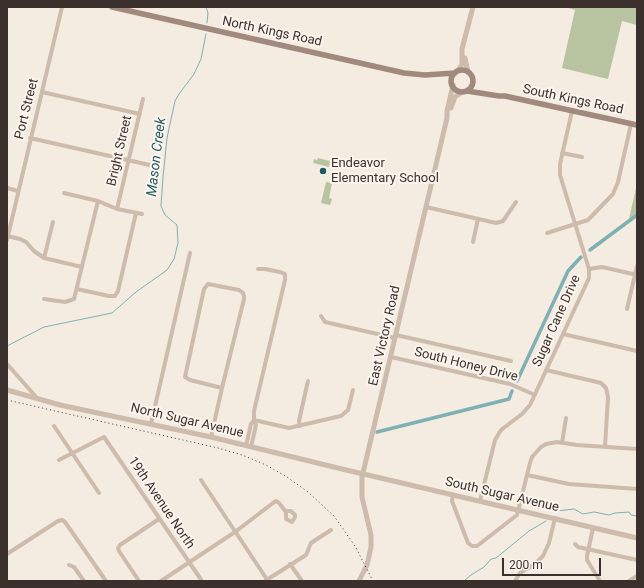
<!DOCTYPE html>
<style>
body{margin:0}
#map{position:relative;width:644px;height:588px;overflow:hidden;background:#f4ebe1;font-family:Roboto,sans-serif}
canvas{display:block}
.frame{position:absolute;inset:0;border:8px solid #3b302b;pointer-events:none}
.scale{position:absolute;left:502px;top:558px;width:99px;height:18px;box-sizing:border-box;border:2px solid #3b302b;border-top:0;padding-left:5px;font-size:12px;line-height:14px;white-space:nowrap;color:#3b302b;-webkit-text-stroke:3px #fbf5ee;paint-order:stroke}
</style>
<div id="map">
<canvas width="644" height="588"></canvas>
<div class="frame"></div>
<div class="scale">200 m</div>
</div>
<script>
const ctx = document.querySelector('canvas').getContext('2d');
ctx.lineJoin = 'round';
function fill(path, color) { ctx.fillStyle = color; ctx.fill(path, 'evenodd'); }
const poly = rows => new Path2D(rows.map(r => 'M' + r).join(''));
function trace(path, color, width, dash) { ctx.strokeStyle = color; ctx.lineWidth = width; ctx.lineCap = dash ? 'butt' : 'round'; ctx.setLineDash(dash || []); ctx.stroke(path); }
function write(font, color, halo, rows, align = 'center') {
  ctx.font = font + ' Roboto,sans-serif'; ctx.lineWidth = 4; ctx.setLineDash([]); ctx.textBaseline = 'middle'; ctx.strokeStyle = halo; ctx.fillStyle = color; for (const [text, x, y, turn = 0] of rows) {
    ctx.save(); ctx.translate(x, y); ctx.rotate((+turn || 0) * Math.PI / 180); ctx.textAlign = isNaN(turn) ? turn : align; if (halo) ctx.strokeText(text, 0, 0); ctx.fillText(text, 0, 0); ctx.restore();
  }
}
fill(poly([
 [565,7,637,7,637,25,622,21,608,79,562,68,575,10],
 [318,158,330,161,329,167,313,163,314,159,317,160],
 [326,182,332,183,329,198,332,199,330,205,321,203],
 [636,188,637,213,629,219]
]), '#b8c4a0');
trace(poly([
 [206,7,208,13,207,23],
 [7,346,44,327,112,313,136,292,167,270,174,259,178,243,177,225,165,215,161,206,163,177,167,138,175,101,179,94,194,74,201,59,206,34],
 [557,511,574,509,583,514,594,512,609,515,615,513,629,512,631,515,637,516],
 [464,581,471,575,484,567,491,559,496,558,529,531,546,521]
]), '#7fb0b2', 1);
trace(poly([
 [590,250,637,215],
 [517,381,568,271,581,257],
 [377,432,509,399,512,391]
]), '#7fb0b2', 3.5);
trace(poly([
 [42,92,140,114],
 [30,138,154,166],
 [562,153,582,157],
 [7,188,18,191],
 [64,193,98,201,117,209,142,214],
 [426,207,496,223,503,221,516,202],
 [117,209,143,99],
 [547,233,588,220,613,194,618,182,631,124],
 [7,236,20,239,26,242,34,251,44,258,82,267],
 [7,240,62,7],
 [473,242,478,219],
 [44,258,53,222],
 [589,269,602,267,637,275],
 [77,289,109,296,115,296,118,291,136,213],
 [44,299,65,302,74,299,98,201],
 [627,309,637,266],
 [321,316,325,322,395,338],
 [563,334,637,351],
 [396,335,511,361],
 [391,357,510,384,535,395],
 [7,364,37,398],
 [546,370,597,382,601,383,606,388,608,397,605,447],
 [254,420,289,428,341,416,348,410,353,390],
 [151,424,190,253],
 [54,426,99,493],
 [300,426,299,421,308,381],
 [211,437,222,388,244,299,244,296,243,293,239,290,208,284,204,289,185,377,190,380,222,388],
 [562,443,566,418],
 [246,446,251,424,254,420,254,411,285,280,285,274,280,272,265,269,258,269],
 [251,447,256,425,254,420],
 [59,460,104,437,202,581],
 [527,475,569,484,637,489],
 [201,480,268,581],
 [453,495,452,501,468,543,472,546,477,546,517,515,530,463,532,457,541,447,546,444,557,442,577,445,637,449],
 [480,501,495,440,501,430,522,414,530,405,589,278,589,269,560,175,560,164,572,111],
 [288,511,291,511,295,515,295,517,292,522,286,519,286,512,288,511],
 [593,528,587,556,587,560,600,581],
 [575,544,578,547,637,560],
 [7,554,58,521,62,520,65,522,106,581],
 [290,564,302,581],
 [69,565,74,567,84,581],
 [139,581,119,551,118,548,120,545,159,519],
 [161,581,235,532,273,503,276,501,279,503,286,512],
 [265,581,306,555,311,543,331,530],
 [515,581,520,573,535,564,543,556,549,543,555,518],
 [629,581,637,576]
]), '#cdbbac', 4);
trace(poly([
 [465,58,468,72],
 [458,71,462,64,462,49,473,7],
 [451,108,455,97,462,92],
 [7,390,60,405,211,437,342,469,637,538],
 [359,581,367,565,371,547,371,535,362,497,362,477,447,118,447,111,453,85]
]), '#cdbbac', 5);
trace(poly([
 [112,7,404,73,425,75,455,73],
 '451 81a11 11 0 1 1 22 0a11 11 0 1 1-22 0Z',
 [467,91,499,96,505,96,637,125]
]), '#a18a7d', 5.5);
trace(poly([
 [7,400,218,448,242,455,266,465,287,477,308,492,334,516,355,546,373,581]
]), '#3b302b', 1, [1, 3]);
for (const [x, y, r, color] of [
 [323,171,4,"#1f5a5e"]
]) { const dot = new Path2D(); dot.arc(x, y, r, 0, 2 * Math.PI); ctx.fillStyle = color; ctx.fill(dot); trace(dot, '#fbf5ee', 1.5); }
write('13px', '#3b302b', '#fbf5ee', [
 ["North Kings Road",272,32,12],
 ["South Kings Road",573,100,12],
 ["Port Street",27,109,-76],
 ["Bright Street",120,151,-77],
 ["Sugar Cane Drive",557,321,-66],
 ["East Victory Road",385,336,-77],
 ["South Honey Drive",466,365,14],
 ["North Sugar Avenue",187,421,13],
 ["South Sugar Avenue",502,495,13],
 ["19th Avenue North",161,503,56]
]);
write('13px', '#3b302b', '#fbf5ee', [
 ["Endeavor",331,164],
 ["Elementary School",331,179]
], 'left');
write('italic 14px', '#1f5a5e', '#fbf5ee', [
 ["Mason Creek",157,157,-83]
]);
</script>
